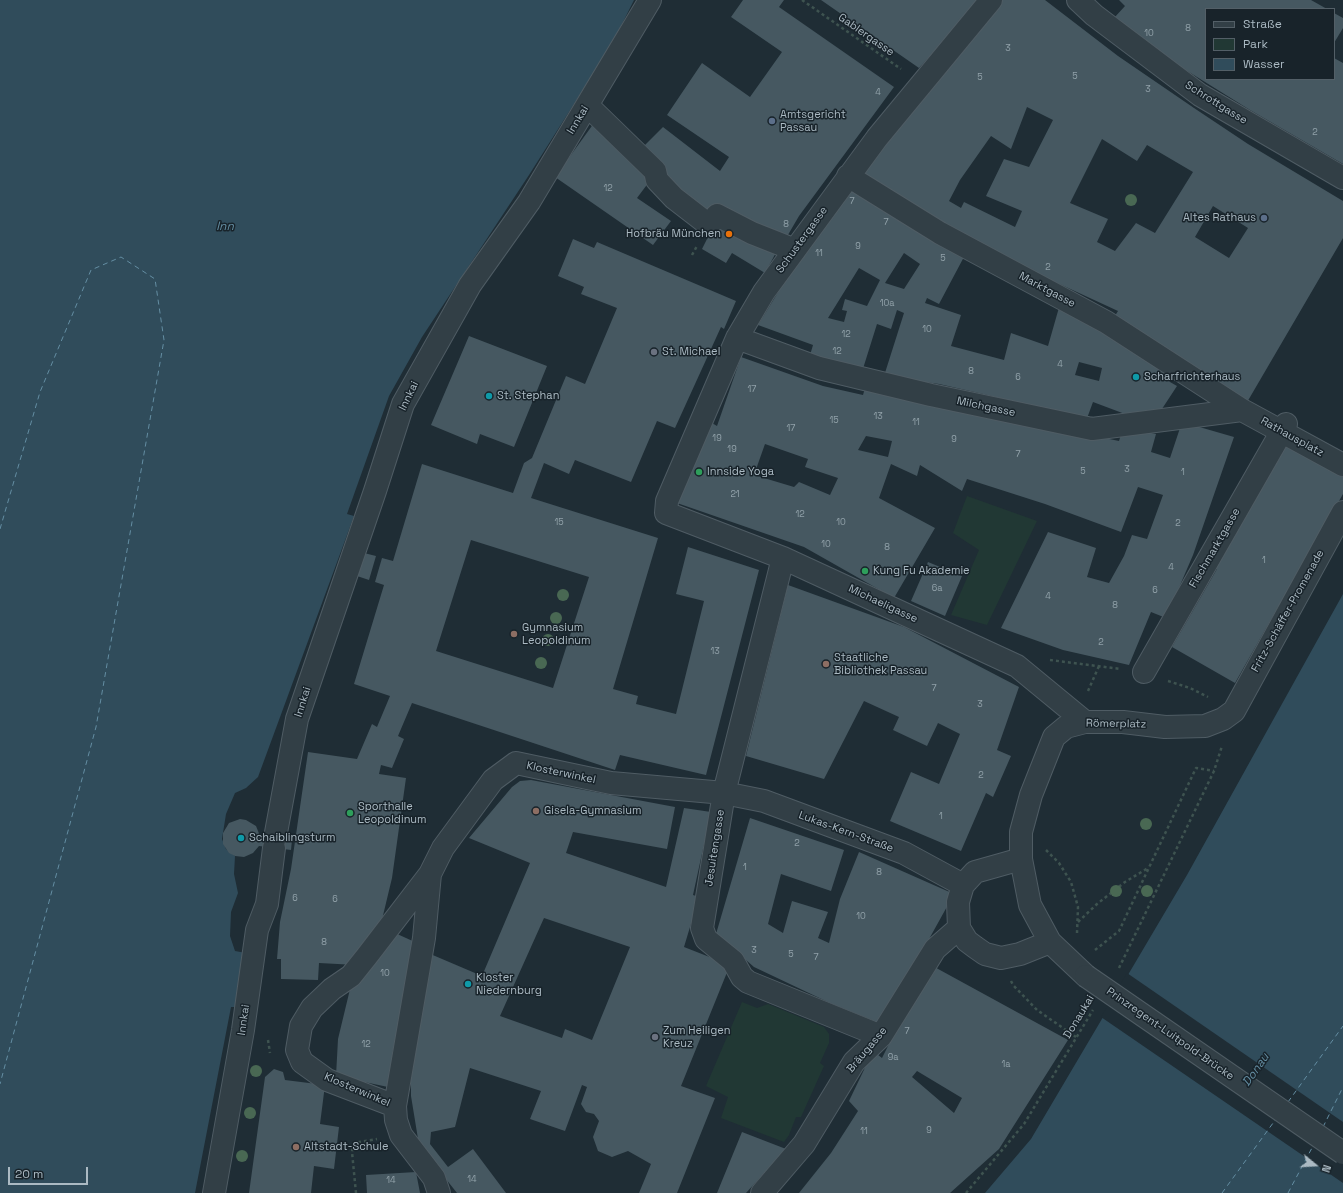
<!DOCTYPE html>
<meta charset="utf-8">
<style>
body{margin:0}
#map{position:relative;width:1343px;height:1193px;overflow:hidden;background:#1f2d35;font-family:"Space Grotesk",sans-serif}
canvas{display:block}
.legend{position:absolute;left:1205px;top:8px;width:130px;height:72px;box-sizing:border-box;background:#18232a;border:1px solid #535f67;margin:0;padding:5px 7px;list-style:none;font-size:12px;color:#abbac3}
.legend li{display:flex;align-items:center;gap:8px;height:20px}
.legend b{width:20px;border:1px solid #535f67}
.north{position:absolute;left:1295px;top:1145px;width:40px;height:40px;-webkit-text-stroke:3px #18232a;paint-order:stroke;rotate:108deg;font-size:11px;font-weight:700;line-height:16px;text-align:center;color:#abbac3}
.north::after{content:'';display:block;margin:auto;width:14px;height:18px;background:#abbac3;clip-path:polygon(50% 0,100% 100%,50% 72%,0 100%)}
.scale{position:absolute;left:8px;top:1167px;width:80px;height:18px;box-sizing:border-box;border:2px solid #abbac3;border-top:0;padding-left:5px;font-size:12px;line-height:14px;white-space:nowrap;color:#abbac3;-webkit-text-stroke:3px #18232a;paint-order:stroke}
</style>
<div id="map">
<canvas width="1343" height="1193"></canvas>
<ul class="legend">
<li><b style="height:5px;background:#323f46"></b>Straße</li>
<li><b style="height:11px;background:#213834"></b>Park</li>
<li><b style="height:11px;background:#304c5b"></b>Wasser</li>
</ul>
<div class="north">N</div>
<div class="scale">20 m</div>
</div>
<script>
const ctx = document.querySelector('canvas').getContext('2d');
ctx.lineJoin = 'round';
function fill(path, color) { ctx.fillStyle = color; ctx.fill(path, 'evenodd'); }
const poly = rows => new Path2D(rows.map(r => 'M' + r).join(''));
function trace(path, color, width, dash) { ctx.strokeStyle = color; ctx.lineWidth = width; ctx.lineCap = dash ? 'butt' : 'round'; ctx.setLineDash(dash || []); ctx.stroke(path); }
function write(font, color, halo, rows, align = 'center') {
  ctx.font = font + ' "Space Grotesk",sans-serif'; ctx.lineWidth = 3; ctx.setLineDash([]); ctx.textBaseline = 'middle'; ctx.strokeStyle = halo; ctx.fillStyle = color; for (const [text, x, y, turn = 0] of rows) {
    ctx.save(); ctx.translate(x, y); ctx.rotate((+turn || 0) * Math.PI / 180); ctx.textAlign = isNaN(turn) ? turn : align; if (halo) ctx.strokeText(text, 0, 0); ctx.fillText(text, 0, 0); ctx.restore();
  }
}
fill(poly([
 [967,496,1037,521,987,625,951,615,979,550,953,533],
 [742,1002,757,1008,768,1004,824,1027,829,1034,829,1043,820,1063,824,1066,801,1117,796,1117,789,1135,784,1142,721,1118,728,1097,706,1086]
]), '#213834');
fill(poly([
 [0,0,634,0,612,44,529,175,422,337,389,396,347,514,354,516,258,777,246,788,235,793,226,814,222,839,226,849,235,856,234,874,238,893,231,912,230,936,235,951,246,953,238,1007,231,1007,195,1193,0,1193],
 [1343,594,1343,1193,985,1193,1031,1139,1187,875]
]), '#304c5b');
fill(poly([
 [1127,973,1343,1122,1343,1183,1101,1017]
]), '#1f2d35');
trace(poly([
 [0,529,40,392,91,270,121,257,155,279,164,340,96,727,0,1084],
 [1288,1102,1343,1026],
 [1323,1127,1343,1087],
 [1222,1193,1276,1119],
 [1288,1193,1313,1146]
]), '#648ea3', 1, [5, 4]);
fill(poly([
 [743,0,784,0,779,7,894,87,799,216,785,240,708,220,642,148,663,127,720,171,729,157,667,115,702,63,750,97,782,52,731,17],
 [821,0,981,0,919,68],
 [1001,0,1045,0,1118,56,1194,108,1248,144,1343,201,1343,238,1246,404,1113,319,1118,311,1001,257,860,175],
 [1027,107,1053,120,1029,167,1004,159,986,196,1022,211,1015,227,964,202,961,208,949,201,960,180,991,136,1011,149],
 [1102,139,1137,161,1147,145,1193,172,1155,233,1136,223,1115,251,1097,242,1108,219,1070,203],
 [1213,206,1248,228,1229,258,1195,237],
 [1119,0,1311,0,1327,9,1206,9,1206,79,1334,79,1334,58,1343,63,1343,164,1250,110,1152,49,1114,18,1125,6],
 [1334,13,1343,18,1343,28,1334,43],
 [594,123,652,178,637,198,671,221,653,245,555,177],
 [852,183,965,255,939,304,927,298,925,303,961,315,951,346,1004,360,1011,333,1048,346,1060,304,1174,373,1170,382,1177,386,1158,415,1141,420,1093,402,1086,421,992,396,939,384,884,376,904,313,897,310,891,329,877,324,861,375,808,362,813,345,758,325,793,268],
 [904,253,920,264,904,289,885,283],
 [859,268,880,280,867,306,845,299,842,310,847,311,844,322,828,318],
 [1079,362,1102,368,1099,381,1075,375],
 [716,221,779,247,765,273,732,253,726,263,702,249],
 [573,239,594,248,597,242,736,301,724,329,721,327,675,428,657,421,631,482,575,460,569,474,544,463,531,498,658,538,613,689,638,696,636,704,676,714,704,601,676,594,688,547,759,570,706,775,620,755,615,770,412,703,398,736,404,739,392,768,381,765,379,774,406,778,392,878,380,928,356,965,319,963,318,980,281,979,281,959,277,959,280,922,291,869,308,752,357,759,372,724,377,727,390,696,354,684,384,585,375,582,382,558,393,561,422,464,513,493,524,463,532,458,566,376,585,384,617,308,581,294,584,287,558,276],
 [471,540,589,577,553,688,436,651],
 [469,336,547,366,514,447,480,434,477,444,431,425],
 [741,357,823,386,863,395,865,388,1119,441,1123,428,1156,434,1151,452,1170,458,1182,422,1234,437,1193,555,1166,618,1151,612,1129,665,1063,650,1001,628,1048,532,1096,548,1087,577,1109,583,1124,556,1132,535,1147,539,1163,495,1138,487,1121,532,1045,504,967,479,962,491,920,465,917,476,891,464,879,498,935,528,894,598,804,547,677,503,712,423,717,426],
 [866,436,892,441,888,457,858,450],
 [765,444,808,459,805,467,838,478,830,495,799,482,794,487,754,475],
 [1287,445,1343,477,1343,494,1310,552,1283,609,1278,607,1235,683,1172,647,1217,569,1213,567,1245,518],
 [364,553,376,556,369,580,357,576],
 [928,562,962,576,945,616,911,601],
 [788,585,904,627,1019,687,997,750,1011,756,993,797,986,793,961,851,890,821,911,772,939,784,960,734,938,723,927,746,893,730,899,717,864,701,824,779,746,756],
 [531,780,675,807,667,849,573,832,566,853,666,887,684,808,711,812,693,895,699,897,684,947,730,965,681,1086,715,1098,677,1193,639,1193,651,1164,628,1151,612,1157,598,1151,593,1137,599,1121,594,1114,586,1112,581,1104,587,1087,582,1085,565,1131,530,1119,541,1091,470,1068,455,1127,431,1132,430,1144,448,1167,473,1149,506,1193,457,1193,419,1145,411,1096,411,1071,428,953,482,976,530,863,469,838,512,787,520,781],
 [544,918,630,947,592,1040,565,1029,562,1038,500,1016],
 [750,818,844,850,831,891,781,874,768,924,783,933,792,901,828,912,818,938,829,943,840,899,859,852,954,894,882,1024,830,1003,754,967,716,934],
 [240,819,246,820,256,826,260,836,292,840,291,850,259,846,253,853,244,857,235,856,229,853,223,844,223,833,229,823],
 [395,933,417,943,393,1050,388,1087,336,1076,338,1039,351,985],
 [929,964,1068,1040,999,1149,950,1193,799,1193,831,1153,858,1111,849,1101,873,1051,882,1058],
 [917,1071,962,1098,954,1113,912,1077],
 [274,1069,283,1072,285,1080,325,1085,320,1124,339,1127,334,1169,314,1166,311,1193,249,1193,265,1077],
 [742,1132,786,1149,746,1193,717,1193],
 [416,1172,420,1193,367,1193,366,1175]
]), '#465861');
const minor = poly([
 [991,0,877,138,764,292,737,338,667,501,666,513,783,558,1017,666,1085,722],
 [1078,0,1094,15,1200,95,1343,178],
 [587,105,655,171,657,180,674,198,709,225,717,215,752,233,795,250],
 [848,176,940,233,1106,322,1242,410,1343,465],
 [737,338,819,368,931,395,1092,429,1242,410],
 [783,558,724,793,702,928,706,939,733,961,742,977,748,982,881,1036],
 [1144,672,1286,424],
 [275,838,297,719,375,491,403,404,470,285,529,202,650,0],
 [1021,859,975,872,963,885,958,902,959,928,967,941,975,947,985,954,1001,958,1020,954,1050,942],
 [430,874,424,938,395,1106,396,1120,401,1135,434,1178,439,1193],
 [1086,976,1050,942,1030,905,1021,859,1021,832,1031,795,1054,737,1066,727,1085,722,1123,722,1165,727,1205,726,1223,719,1234,711,1343,512],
 [395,1106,327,1080,302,1062,297,1050,301,1026,312,1008,332,989,351,976,367,956,430,874,443,848,493,780,516,763,611,783,724,793,764,801,904,853,963,885],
 [214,1193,243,1030,257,930,267,904,274,848],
 [762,1193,804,1144,854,1062,881,1036,935,949,959,928]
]);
trace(minor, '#4f5c64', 24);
trace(poly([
 [802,0,901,69],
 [692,255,697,246],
 [1050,660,1121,669],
 [1168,681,1190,688,1208,697],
 [1088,691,1099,666],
 [1046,850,1059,863,1071,882,1078,907,1077,933],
 [1078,922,1097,904,1125,882,1148,868],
 [1095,950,1119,931,1196,768,1214,771],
 [1119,968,1214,771,1222,746],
 [1011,981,1013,985,1037,1010,1076,1037],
 [268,1040,270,1053],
 [356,1193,352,1152,353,1145,359,1142,377,1139],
 [966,1193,1024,1124,1093,1010]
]), '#3e5350', 2.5, [3, 3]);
trace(minor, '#323f46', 22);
const minorBridge = poly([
 [1086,976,1343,1153]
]);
trace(minorBridge, '#4f5c64', 24, []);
trace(minorBridge, '#323f46', 22);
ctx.fillStyle = '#496853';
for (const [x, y] of [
 [1131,200],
 [563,595],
 [556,618],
 [548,640],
 [541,663],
 [1146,824],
 [1116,891],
 [1147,891],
 [256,1071],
 [250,1113],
 [242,1156]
]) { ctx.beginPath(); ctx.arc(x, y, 6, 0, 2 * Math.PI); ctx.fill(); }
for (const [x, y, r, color] of [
 [772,121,4,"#5c6f8a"],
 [1264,218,4,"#5c6f8a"],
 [729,234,4,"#e8710a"],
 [654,352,4,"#6b7280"],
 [1136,377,4,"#0f9aa8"],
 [489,396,4,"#0f9aa8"],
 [699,472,4,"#2e9e5b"],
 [865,571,4,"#2e9e5b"],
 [514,634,4,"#8d6e63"],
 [826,664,4,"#8d6e63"],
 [536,811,4,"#8d6e63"],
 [350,813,4,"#2e9e5b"],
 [241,838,4,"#0f9aa8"],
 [468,984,4,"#0f9aa8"],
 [655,1037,4,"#6b7280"],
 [296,1147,4,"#8d6e63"]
]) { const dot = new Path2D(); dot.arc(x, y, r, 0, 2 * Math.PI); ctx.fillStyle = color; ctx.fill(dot); trace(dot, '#18232a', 1.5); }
write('9px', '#92a2aa', null, [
 ["8",1188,29],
 ["10",1149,34],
 ["3",1008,49],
 ["5",1075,77],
 ["5",980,78],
 ["3",1148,90],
 ["4",878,93],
 ["2",1315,133],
 ["12",608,189],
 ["7",852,202],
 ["7",886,223],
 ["8",786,225],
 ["9",858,247],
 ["11",819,254],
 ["5",943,259],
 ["2",1048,268],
 ["10a",887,304],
 ["10",927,330],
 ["12",846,335],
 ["12",837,352],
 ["4",1060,365],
 ["8",971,372],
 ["6",1018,378],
 ["17",752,390],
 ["13",878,417],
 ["15",834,421],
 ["11",916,423],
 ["17",791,429],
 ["19",717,439],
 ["9",954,440],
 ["19",732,450],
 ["7",1018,455],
 ["3",1127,470],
 ["5",1083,472],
 ["1",1183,473],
 ["21",735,495],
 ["12",800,515],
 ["15",559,523],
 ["10",841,523],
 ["2",1178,524],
 ["10",826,545],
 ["8",887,548],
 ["1",1264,561],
 ["4",1171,568],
 ["6a",937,589],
 ["6",1155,591],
 ["4",1048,597],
 ["8",1115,606],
 ["2",1101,643],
 ["13",715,652],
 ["7",934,689],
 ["3",980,705],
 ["2",981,776],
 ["1",941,817],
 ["2",797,844],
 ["1",745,868],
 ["8",879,873],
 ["6",295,899],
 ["6",335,900],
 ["10",861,917],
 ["8",324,943],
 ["3",754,951],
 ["5",791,955],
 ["7",816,958],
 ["10",385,974],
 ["7",907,1032],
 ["12",366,1045],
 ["9a",893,1058],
 ["1a",1006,1065],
 ["9",929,1131],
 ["11",864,1132],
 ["14",472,1180],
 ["14",391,1181]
]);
write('11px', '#abbac3', '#18232a', [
 ["Gablergasse",866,35,35],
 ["Schrottgasse",1216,103,32],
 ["Innkai",578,120,-59],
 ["Schustergasse",802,240,-54],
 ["Marktgasse",1047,290,28],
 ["Innkai",409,396,-64],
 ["Milchgasse",986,407,12],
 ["Rathausplatz",1292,437,29],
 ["Fischmarktgasse",1215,548,-60],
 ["Michaeligasse",883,604,25],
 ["Fritz-Schäffer-Promenade",1288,611,-61],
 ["Innkai",303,702,-72],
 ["Römerplatz",1116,724,1],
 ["Klosterwinkel",561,773,12],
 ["Lukas-Kern-Straße",846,832,20],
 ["Jesuitengasse",715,848,-81],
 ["Donaukai",1079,1017,-59],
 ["Innkai",244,1020,-82],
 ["Prinzregent-Luitpold-Brücke",1170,1034,35],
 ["Bräugasse",867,1050,-50],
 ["Klosterwinkel",357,1090,23]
]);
write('11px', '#abbac3', '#18232a', [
 ["Amtsgericht",780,115],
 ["Passau",780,128],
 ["Altes Rathaus",1256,218,"right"],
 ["Hofbräu München",721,234,"right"],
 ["St. Michael",662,352],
 ["Scharfrichterhaus",1144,377],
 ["St. Stephan",497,396],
 ["Innside Yoga",707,472],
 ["Kung Fu Akademie",873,571],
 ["Gymnasium",522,628],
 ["Leopoldinum",522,641],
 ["Staatliche",834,658],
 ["Bibliothek Passau",834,671],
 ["Sporthalle",358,807],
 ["Leopoldinum",358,820],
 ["Gisela-Gymnasium",544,811],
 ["Schaiblingsturm",249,838],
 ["Kloster",476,978],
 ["Niedernburg",476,991],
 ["Zum Heiligen",663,1031],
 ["Kreuz",663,1044],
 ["Altstadt-Schule",304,1147]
], 'left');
write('italic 12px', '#648ea3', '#18232a', [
 ["Inn",225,227],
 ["Donau",1256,1070,-55]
]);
</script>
